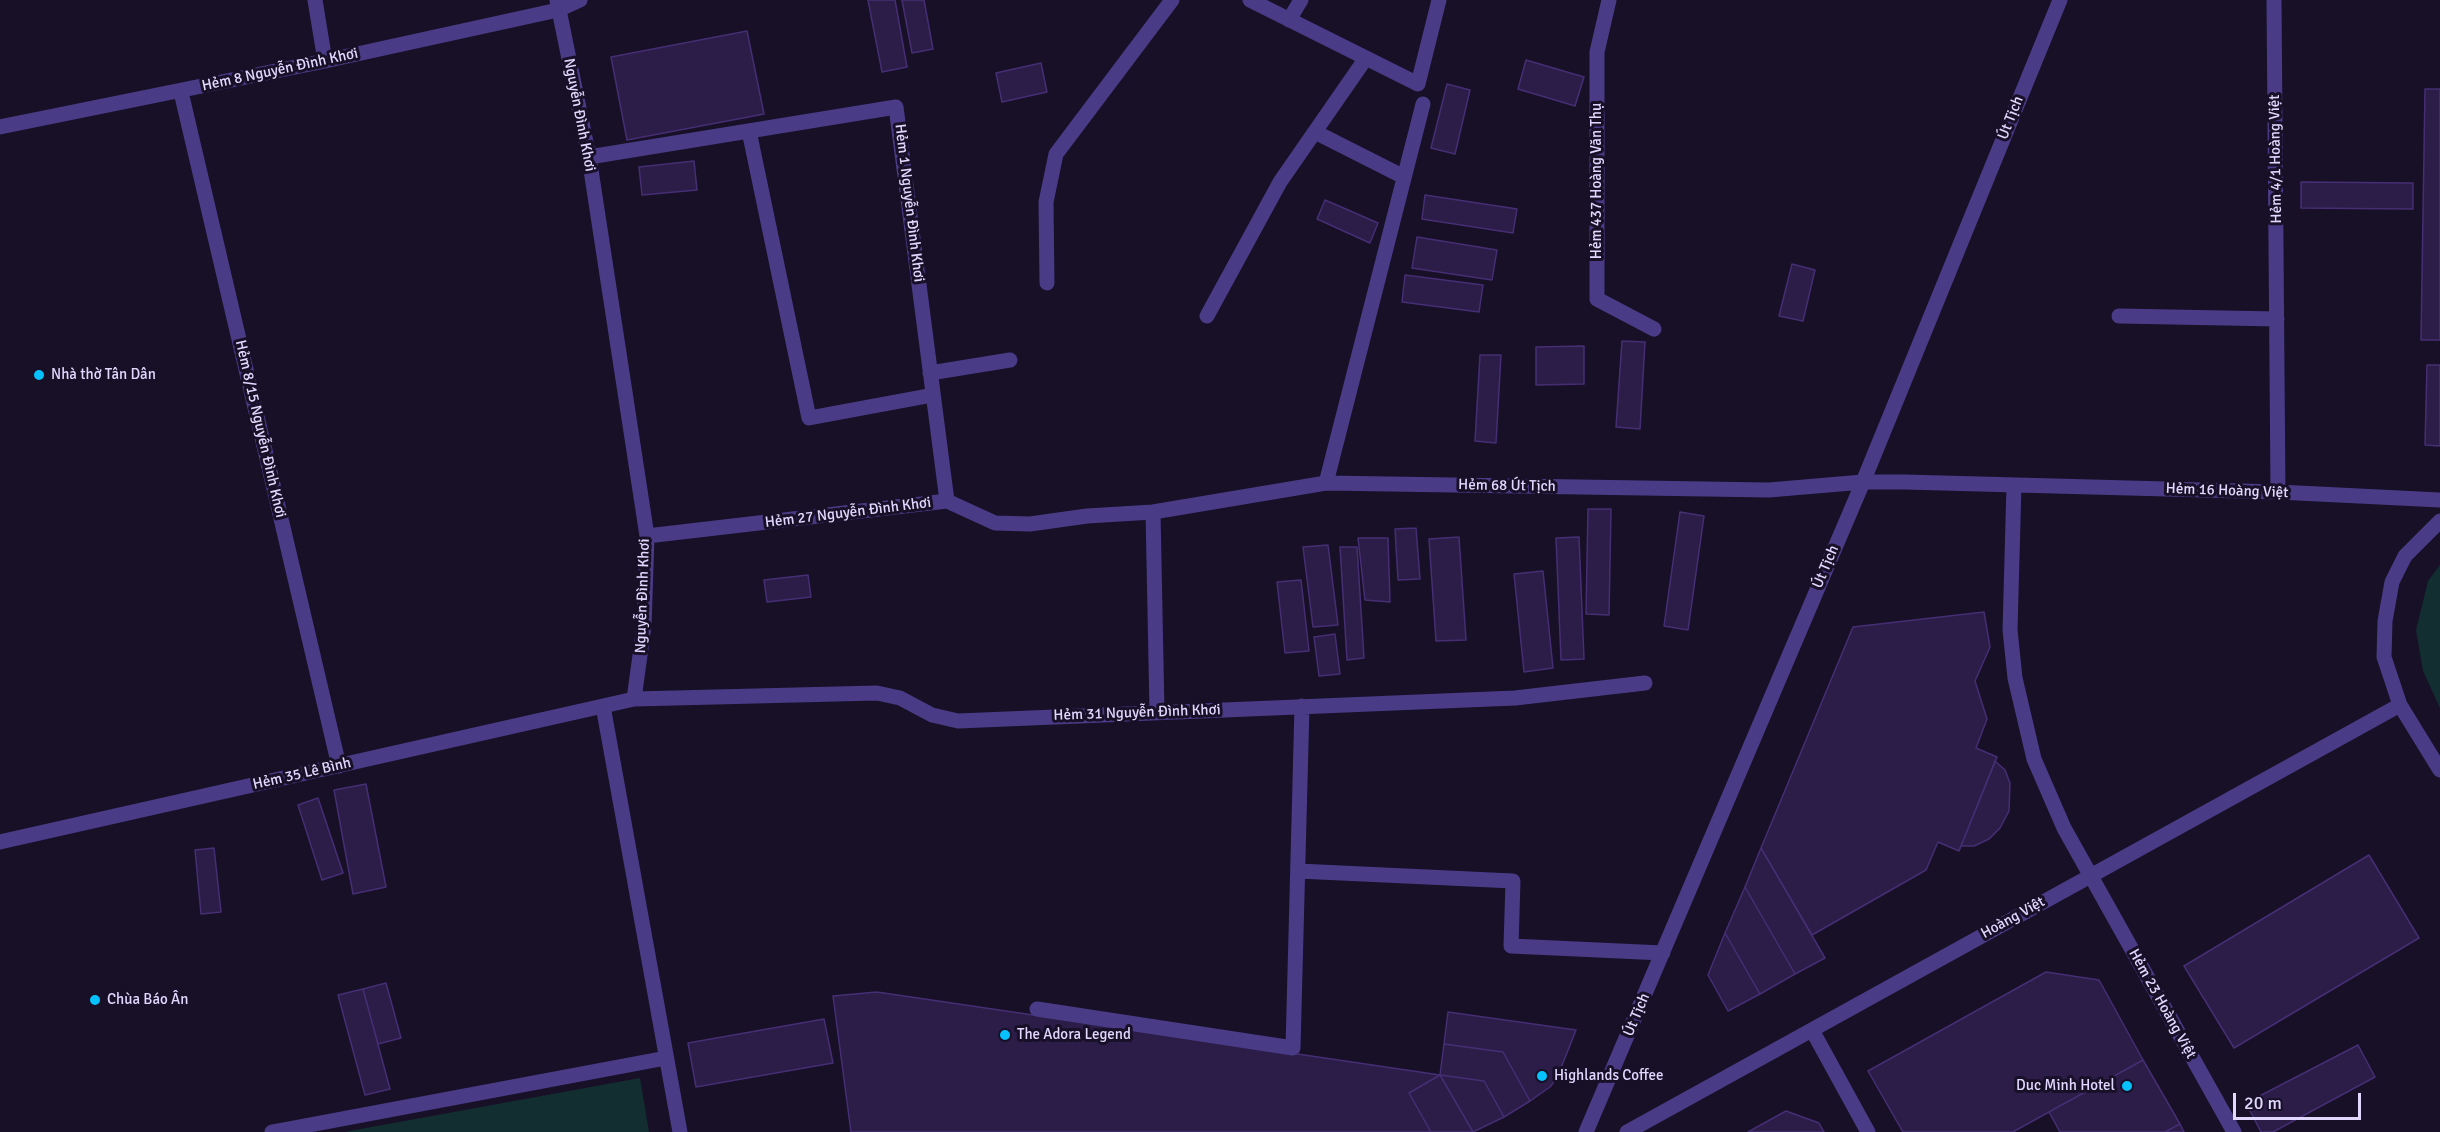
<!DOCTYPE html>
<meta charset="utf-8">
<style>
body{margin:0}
#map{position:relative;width:2440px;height:1132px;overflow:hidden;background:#171027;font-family:Signika,sans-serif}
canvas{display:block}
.scale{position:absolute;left:2233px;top:1093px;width:128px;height:27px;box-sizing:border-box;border:3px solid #e1d7ff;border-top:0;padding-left:8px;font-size:18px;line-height:21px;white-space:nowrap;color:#e1d7ff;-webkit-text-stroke:4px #171027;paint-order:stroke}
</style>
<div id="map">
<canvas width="2440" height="1132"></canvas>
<div class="scale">20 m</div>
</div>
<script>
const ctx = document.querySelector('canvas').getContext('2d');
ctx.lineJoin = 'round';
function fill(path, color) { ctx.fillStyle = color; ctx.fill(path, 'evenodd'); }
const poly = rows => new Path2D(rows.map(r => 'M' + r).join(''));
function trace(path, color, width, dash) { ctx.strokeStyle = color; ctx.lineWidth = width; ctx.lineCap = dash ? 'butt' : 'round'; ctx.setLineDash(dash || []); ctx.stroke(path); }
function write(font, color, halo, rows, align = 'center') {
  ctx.font = font + ' Signika,sans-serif'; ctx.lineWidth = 6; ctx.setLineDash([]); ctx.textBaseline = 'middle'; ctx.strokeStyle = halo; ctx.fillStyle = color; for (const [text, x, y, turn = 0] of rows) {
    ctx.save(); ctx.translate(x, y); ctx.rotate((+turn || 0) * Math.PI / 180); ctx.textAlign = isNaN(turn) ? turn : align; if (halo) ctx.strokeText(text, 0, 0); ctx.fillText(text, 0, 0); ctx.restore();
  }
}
fill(poly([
 [2440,565,2440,708,2423,671,2416,630,2428,581],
 [640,1078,649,1132,344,1132]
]), '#132e31');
const building = poly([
 [868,0,895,0,907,67,882,72,868,0],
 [902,0,924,0,933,49,912,53,902,0],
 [747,31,764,114,627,140,611,57,747,31],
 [1526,60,1584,77,1575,106,1518,89,1526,60],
 [1041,63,1047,92,1002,102,996,73,1041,63],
 [1447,84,1470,90,1455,154,1431,148,1447,84],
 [2425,89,2440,89,2440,340,2421,340,2425,89],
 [694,161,697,190,642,195,639,167,694,161],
 [2301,182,2413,183,2413,209,2301,208,2301,182],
 [1425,195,1517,209,1513,233,1422,219,1425,195],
 [1325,200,1378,223,1370,243,1317,219,1325,200],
 [1417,237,1497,250,1492,280,1412,268,1417,237],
 [1792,264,1815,270,1803,321,1779,316,1792,264],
 [1405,275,1483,285,1479,312,1402,302,1405,275],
 [1622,341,1645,342,1640,429,1616,427,1622,341],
 [1584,346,1584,384,1536,385,1536,347,1584,346],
 [1480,355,1501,355,1496,443,1475,441,1480,355],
 [2427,365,2440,365,2440,446,2425,445,2427,365],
 [1588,509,1611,509,1609,615,1586,614,1588,509],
 [1680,512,1704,516,1688,630,1664,626,1680,512],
 [1416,528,1420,579,1398,580,1395,529,1416,528],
 [1459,537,1466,640,1436,641,1429,539,1459,537],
 [1579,537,1584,659,1561,660,1556,538,1579,537],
 [1358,538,1388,538,1390,602,1365,600,1358,538],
 [1328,545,1338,625,1313,627,1303,547,1328,545],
 [1340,547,1357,547,1364,658,1347,660,1340,547],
 [1543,571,1553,668,1524,672,1514,574,1543,571],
 [808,575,811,597,767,602,764,580,808,575],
 [1301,580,1309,651,1285,653,1277,582,1301,580],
 [1984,612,1990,647,1975,681,1987,719,1976,748,1997,757,1959,851,1938,842,1926,870,1812,935,1761,848,1853,627,1984,612],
 [1335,634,1340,674,1319,676,1314,637,1335,634],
 [1995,761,2005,770,2010,783,2009,811,2000,828,1989,839,1974,846,1961,846,1995,761],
 [366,784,386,887,353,894,334,790,366,784],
 [318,798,343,873,322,880,298,805,318,798],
 [214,848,221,912,201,914,195,850,214,848],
 [1761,848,1825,958,1795,974,1745,887,1761,848],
 [2369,855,2419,938,2234,1048,2184,966,2369,855],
 [1745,887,1795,974,1760,994,1725,933,1745,887],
 [1725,933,1760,994,1728,1011,1708,975,1725,933],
 [2046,972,2099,980,2143,1060,2013,1132,1903,1132,1868,1071,2046,972],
 [386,983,401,1038,378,1044,363,989,386,983],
 [363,989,390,1089,365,1095,338,995,363,989],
 [877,992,1440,1075,1409,1093,1431,1132,851,1132,833,996,877,992],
 [1448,1012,1576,1030,1557,1078,1550,1087,1530,1101,1503,1052,1444,1044,1448,1012],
 [824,1019,833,1063,696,1087,688,1043,824,1019],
 [1444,1044,1503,1052,1530,1101,1504,1117,1484,1081,1440,1075,1444,1044],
 [2358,1045,2375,1077,2273,1132,2261,1132,2246,1103,2358,1045],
 [2143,1060,2180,1124,2165,1132,2060,1132,2049,1112,2143,1060],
 [1440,1075,1473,1132,1431,1132,1409,1093,1440,1075],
 [1440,1075,1484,1081,1504,1117,1473,1132,1440,1075],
 [1786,1111,1819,1123,1824,1132,1748,1132,1786,1111],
 [2180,1124,2184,1132,2165,1132,2180,1124]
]);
fill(building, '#2b1c48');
trace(building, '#462e74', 1.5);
trace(poly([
 [315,0,325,61],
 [557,0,589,157,647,536,644,626,634,699,603,706,680,1132],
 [1250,0,1418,84,1439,0],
 [1609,0,1597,52,1597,299,1654,329],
 [2274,0,2278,492],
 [1289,20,1301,0],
 [181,92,339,766],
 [0,127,325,61,558,10,580,0],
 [749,131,809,418,933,395],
 [1315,132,1404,177],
 [589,157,896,107,947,501],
 [1047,283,1046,202,1056,154,1172,0],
 [1207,316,1280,182,1366,58],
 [2119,316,2277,319],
 [930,373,1010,360],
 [1326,483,1423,104],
 [2014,485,2010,630,2015,678,2034,759,2064,828,2234,1132],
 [1153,512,1157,712],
 [2440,521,2405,556,2392,582,2385,621,2384,657,2400,705,2440,770],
 [647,536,947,501,995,523,1030,524,1087,516,1153,512,1326,483,1769,490,1863,482,1905,482,2278,492,2440,500],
 [634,699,877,693,900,698,932,715,958,721,1515,698,1645,683],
 [0,842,603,706],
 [1298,871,1513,881,1511,946,1663,953],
 [1037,1009,1293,1048,1302,706],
 [1812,1030,1868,1132],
 [272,1132,666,1058],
 [1586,1132,1863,482,2060,0],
 [1627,1132,2400,705]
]), '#493b86', 15);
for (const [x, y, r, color] of [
 [39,375,6,"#05c1fd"],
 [95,1000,6,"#05c1fd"],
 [1005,1035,6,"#05c1fd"],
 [1542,1076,6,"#05c1fd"],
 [2127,1086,6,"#05c1fd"]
]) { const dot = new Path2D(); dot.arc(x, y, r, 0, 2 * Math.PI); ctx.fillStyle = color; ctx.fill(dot); trace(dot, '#171027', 2); }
write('15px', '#e1d7ff', '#171027', [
 ["Hẻm 8 Nguyễn Đình Khơi",280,70,-12],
 ["Nguyễn Đình Khơi",579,115,79],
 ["Út Tịch",2011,118,-68],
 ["Hẻm 4/1 Hoàng Việt",2276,159,-91],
 ["Hẻm 437 Hoàng Văn Thụ",1597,181,-90],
 ["Hẻm 1 Nguyễn Đình Khơi",909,203,83],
 ["Hẻm 8/15 Nguyễn Đình Khơi",260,429,77],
 ["Hẻm 68 Út Tịch",1507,486,1],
 ["Hẻm 16 Hoàng Việt",2227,491,2],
 ["Hẻm 27 Nguyễn Đình Khơi",848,513,-7],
 ["Út Tịch",1826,567,-67],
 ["Nguyễn Đình Khơi",643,596,-88],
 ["Hẻm 31 Nguyễn Đình Khơi",1137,713,-2],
 ["Hẻm 35 Lê Bình",302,774,-13],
 ["Hoàng Việt",2013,918,-29],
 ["Hẻm 23 Hoàng Việt",2162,1004,61],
 ["Út Tịch",1637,1015,-67]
]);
write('15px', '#e1d7ff', '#171027', [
 ["Nhà thờ Tân Dân",51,375],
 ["Chùa Báo Ân",107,1000],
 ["The Adora Legend",1017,1035],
 ["Highlands Coffee",1554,1076],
 ["Duc Minh Hotel",2115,1086,"right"]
], 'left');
</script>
